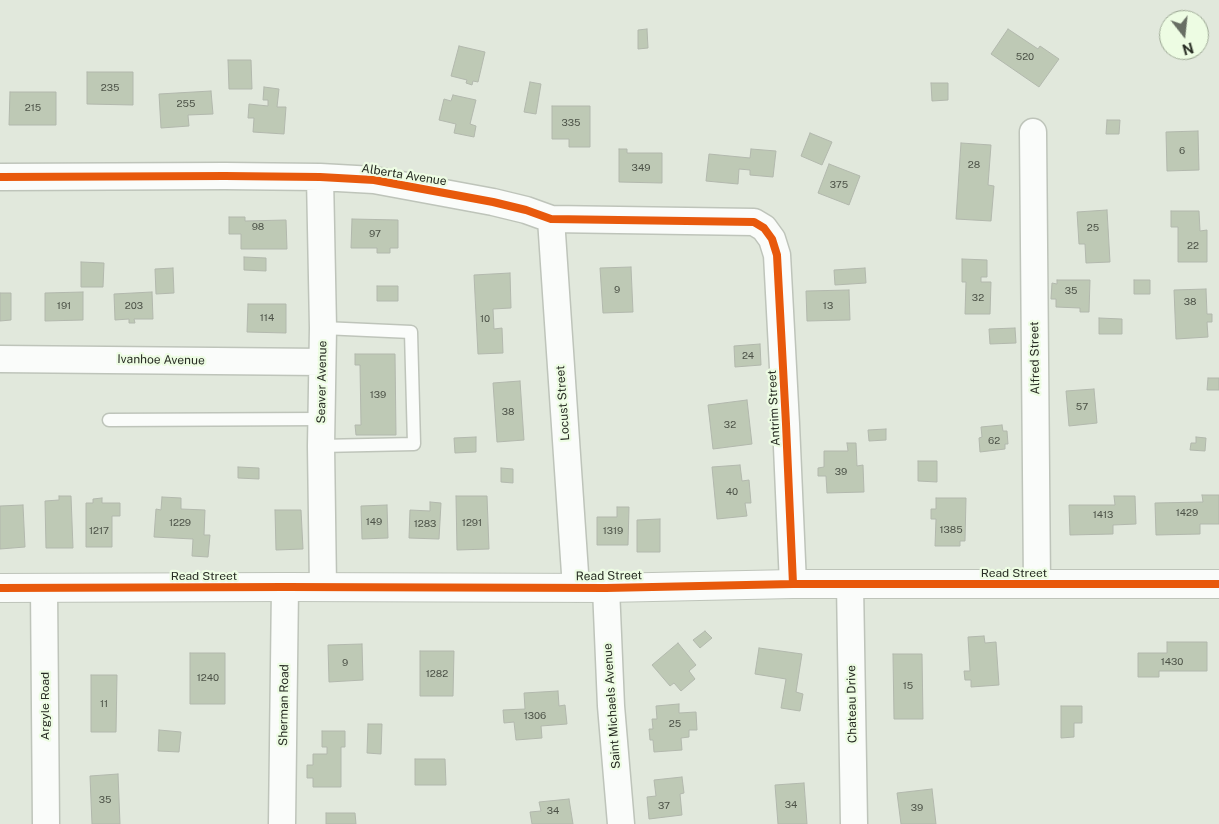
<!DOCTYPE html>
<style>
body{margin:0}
#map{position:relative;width:1219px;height:824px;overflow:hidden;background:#e1e8dc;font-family:"Public Sans",sans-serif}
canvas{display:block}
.north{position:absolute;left:1159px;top:10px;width:50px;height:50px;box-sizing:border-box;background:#edfce3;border:1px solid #9ea996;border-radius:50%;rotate:164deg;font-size:14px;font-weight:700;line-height:20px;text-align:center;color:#272c23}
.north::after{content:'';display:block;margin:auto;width:18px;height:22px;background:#686e64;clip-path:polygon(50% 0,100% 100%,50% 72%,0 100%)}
</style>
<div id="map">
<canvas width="1219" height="824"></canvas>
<div class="north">N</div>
</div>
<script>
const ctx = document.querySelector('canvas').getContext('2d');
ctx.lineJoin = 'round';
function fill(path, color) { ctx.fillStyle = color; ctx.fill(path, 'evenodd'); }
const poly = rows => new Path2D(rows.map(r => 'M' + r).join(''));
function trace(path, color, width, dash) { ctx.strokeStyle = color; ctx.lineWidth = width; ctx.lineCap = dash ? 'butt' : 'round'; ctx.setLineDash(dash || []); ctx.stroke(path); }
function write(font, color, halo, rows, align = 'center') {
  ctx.font = font + ' "Public Sans",sans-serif'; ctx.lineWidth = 4.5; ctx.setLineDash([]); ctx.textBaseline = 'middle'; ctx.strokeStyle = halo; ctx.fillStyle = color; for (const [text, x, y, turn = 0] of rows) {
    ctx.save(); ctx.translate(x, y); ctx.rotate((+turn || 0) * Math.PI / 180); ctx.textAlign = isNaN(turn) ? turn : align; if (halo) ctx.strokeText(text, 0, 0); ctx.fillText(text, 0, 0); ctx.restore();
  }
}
const building = poly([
 [647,29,648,48,638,49,638,30,647,29],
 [1008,29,1038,49,1040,46,1059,59,1039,87,991,54,1008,29],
 [459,46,485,52,478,82,473,81,472,85,466,83,467,80,451,76,459,46],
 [228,60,251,60,252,89,229,89,228,60],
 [87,72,133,72,133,105,87,104,87,72],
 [530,82,541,84,536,114,524,112,530,82],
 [931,83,948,83,948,100,932,101,931,83],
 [264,87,279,89,277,107,286,107,284,134,253,132,254,118,248,118,249,104,268,106,268,100,263,100,264,87],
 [211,91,213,114,188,115,189,126,161,128,159,94,211,91],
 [10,92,56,92,56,125,9,125,10,92],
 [453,95,476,100,470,124,476,126,474,137,454,133,456,124,439,120,444,99,451,101,453,95],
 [552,106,590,106,590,147,569,147,569,139,552,139,552,106],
 [1107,120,1120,120,1119,134,1106,134,1107,120],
 [1198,131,1199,170,1167,171,1166,132,1198,131],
 [810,133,832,142,822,165,801,156,810,133],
 [961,143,991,145,988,185,994,186,991,221,956,219,961,143],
 [619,149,627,149,627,153,662,153,662,183,619,182,619,149],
 [751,149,776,151,773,177,750,175,750,170,739,169,738,184,706,181,709,154,750,158,751,149],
 [829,164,860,176,849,205,818,193,829,164],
 [1107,210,1110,262,1086,263,1085,244,1079,244,1077,212,1107,210],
 [1171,211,1199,211,1200,231,1207,230,1207,262,1178,262,1178,227,1171,227,1171,211],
 [229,217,245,217,245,221,286,220,287,249,241,249,241,234,229,234,229,217],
 [352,219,398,220,398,248,390,248,390,253,377,253,377,248,351,248,352,219],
 [244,257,266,258,266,271,244,270,244,257],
 [962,259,987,260,987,277,981,277,981,282,991,282,990,314,965,314,966,282,962,282,962,259],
 [81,262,104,263,103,287,81,287,81,262],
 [631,267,633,312,603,313,600,268,631,267],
 [173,268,174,293,156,294,155,269,173,268],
 [865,268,866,283,835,285,834,270,865,268],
 [510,273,511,308,493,309,494,329,502,328,503,353,478,354,474,275,510,273],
 [1057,280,1090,280,1089,312,1080,312,1080,308,1056,307,1056,299,1051,299,1052,283,1057,284,1057,280],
 [1134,280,1150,280,1150,294,1134,294,1134,280],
 [377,286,398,286,398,301,377,301,377,286],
 [1206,289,1207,314,1212,314,1212,322,1207,322,1208,337,1176,339,1174,290,1206,289],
 [849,290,850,320,807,321,806,291,849,290],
 [83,292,83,320,45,321,45,293,83,292],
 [152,292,153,319,134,319,135,323,129,323,129,319,115,320,114,294,152,292],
 [0,293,11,293,11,320,0,321,0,293],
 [248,304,286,304,286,333,247,332,248,304],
 [1099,318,1122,319,1122,334,1099,334,1099,318],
 [1015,328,1016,343,990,344,989,329,1015,328],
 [760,344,761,365,735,367,734,346,760,344],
 [355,354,395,354,396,435,356,435,355,425,361,425,360,365,355,365,355,354],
 [1208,378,1219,378,1219,390,1207,390,1208,378],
 [520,381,524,440,497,442,493,383,520,381],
 [1094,389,1097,423,1069,426,1066,391,1094,389],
 [747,400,752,444,713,449,708,405,747,400],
 [1002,425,1003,431,1007,431,1008,444,1005,444,1005,449,980,452,979,438,982,437,981,427,1002,425],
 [886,429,886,440,869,441,868,430,886,429],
 [476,437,476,452,455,453,454,438,476,437],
 [1196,437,1206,438,1205,451,1190,450,1191,443,1196,443,1196,437],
 [847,443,856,443,857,466,863,465,864,492,827,493,826,476,818,476,818,468,824,467,824,451,848,451,847,443],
 [918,461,937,461,937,482,918,481,918,461],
 [740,465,742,481,749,480,751,503,745,503,747,516,717,519,712,467,740,465],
 [238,467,259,468,259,479,238,478,238,467],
 [501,468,513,469,513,483,501,482,501,468],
 [1202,495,1219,495,1219,524,1200,524,1200,534,1156,535,1155,503,1203,502,1202,495],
 [59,496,71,496,73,548,46,548,45,501,59,500,59,496],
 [456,496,487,496,489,549,457,550,456,496],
 [1114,496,1135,496,1136,524,1113,525,1113,534,1070,535,1069,505,1115,505,1114,496],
 [162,497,181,498,181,509,205,510,204,535,210,535,208,557,192,556,193,539,154,537,156,509,161,510,162,497],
 [102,498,102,503,120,503,120,516,112,516,112,547,86,547,86,503,93,503,93,499,102,498],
 [936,498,966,498,965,541,960,541,960,546,935,546,936,519,931,519,931,509,936,509,936,498],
 [430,502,441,503,439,539,409,538,410,510,430,511,430,502],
 [23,505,25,547,0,549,0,506,23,505],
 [387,505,388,538,362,539,361,506,387,505],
 [617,507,629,507,628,545,597,545,597,517,617,517,617,507],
 [275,510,301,510,303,549,276,550,275,510],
 [660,519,660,552,637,552,637,520,660,519],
 [705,631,712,638,700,648,693,640,705,631],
 [984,636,985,643,996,642,999,685,971,687,971,680,965,680,964,671,970,671,968,637,984,636],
 [1167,642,1207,642,1207,671,1159,671,1159,677,1138,677,1138,653,1167,653,1167,642],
 [678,643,696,665,689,671,695,679,681,691,674,683,670,686,652,665,678,643],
 [362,644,363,680,329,682,328,645,362,644],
 [759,648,802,654,796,692,803,694,800,711,781,708,786,679,755,674,759,648],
 [420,651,454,651,453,696,420,696,420,651],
 [190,653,225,653,225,704,190,704,190,653],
 [893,654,922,654,923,719,894,719,893,654],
 [91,675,117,675,116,732,91,732,91,675],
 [558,691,559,706,565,705,567,724,541,726,542,738,516,740,514,722,504,723,503,710,525,709,524,693,558,691],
 [679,704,679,713,696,712,697,730,689,730,689,737,681,738,682,750,654,752,653,740,650,740,649,729,653,729,652,719,657,719,656,706,679,704],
 [1061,706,1082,706,1082,723,1074,723,1074,737,1061,738,1061,706],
 [368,724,382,724,381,754,367,753,368,724],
 [159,730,181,732,179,752,158,751,159,730],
 [322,731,345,731,345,747,341,747,341,787,313,787,313,778,307,778,307,765,313,765,313,754,327,754,327,747,322,747,322,731],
 [415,759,445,759,446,785,415,785,415,759],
 [118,774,120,824,92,824,90,776,118,774],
 [682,777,684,793,680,794,682,815,649,819,647,797,656,796,654,780,682,777],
 [804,783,807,824,778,824,775,785,804,783],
 [932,789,936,824,901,824,897,793,932,789],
 [569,799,573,824,532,824,530,812,541,811,539,802,569,799],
 [326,813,355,813,356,824,326,824,326,813]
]);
fill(building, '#bec9b5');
trace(building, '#b2b8ad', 1);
const service = poly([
 [109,420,322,419],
 [321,446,414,444,411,332,323,328]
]);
const minor = poly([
 [1033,132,1037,584],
 [0,177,225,176,320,177,374,180,493,202,526,210,551,219,754,222,764,228,772,239,777,255,786,424,793,584],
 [320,177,323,328,321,446,323,587],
 [551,219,576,588],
 [0,359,322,362],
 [850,584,854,824],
 [44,588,46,824],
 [606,588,611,706,621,824],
 [282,824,285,587]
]);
const secondary = poly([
 [0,588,285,587,606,588,793,584,1219,584]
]);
trace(service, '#bec4ba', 15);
trace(minor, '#bec4ba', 29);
trace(secondary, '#bec4ba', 30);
trace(service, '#fafcfa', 12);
trace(minor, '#fafcfa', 26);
trace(secondary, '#fafcfa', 28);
trace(poly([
 [0,177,225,176,320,177,374,180,493,202,526,210,551,219,754,222,764,228,772,239,777,255,786,424,793,584],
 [0,588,285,587,606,588,793,584,1219,584]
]), '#e8590c', 8);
write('10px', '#4d5348', null, [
 ["520",1025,57],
 ["235",110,88],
 ["255",186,104],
 ["215",33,108],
 ["335",571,123],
 ["6",1182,151],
 ["28",974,165],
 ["349",641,168],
 ["375",839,185],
 ["98",258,227],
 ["25",1093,228],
 ["97",375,234],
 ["22",1193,246],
 ["9",617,290],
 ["35",1071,291],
 ["32",978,298],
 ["38",1190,302],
 ["191",64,306],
 ["203",134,306],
 ["13",828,306],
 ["114",267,318],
 ["10",485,319],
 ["24",748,356],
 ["139",378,395],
 ["57",1082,407],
 ["38",508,412],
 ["32",730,425],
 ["62",994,441],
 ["39",841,472],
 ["40",732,492],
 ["1429",1187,513],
 ["1413",1103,515],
 ["149",374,522],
 ["1229",180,523],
 ["1291",472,523],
 ["1283",425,524],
 ["1385",951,530],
 ["1217",99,531],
 ["1319",613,531],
 ["1430",1172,662],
 ["9",345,663],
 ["1282",437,674],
 ["1240",208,678],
 ["15",908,686],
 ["11",104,704],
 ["1306",535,716],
 ["25",675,724],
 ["35",105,800],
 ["34",791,805],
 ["37",664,806],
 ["39",917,808],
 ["34",553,811]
]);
write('12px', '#272c23', '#edfce3', [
 ["Alberta Avenue",404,175,9],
 ["Alfred Street",1035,358,-91],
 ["Ivanhoe Avenue",161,360,1],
 ["Seaver Avenue",322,382,-89],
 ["Locust Street",563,403,-94],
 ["Antrim Street",774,408,-93],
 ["Read Street",1014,573],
 ["Read Street",204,576],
 ["Read Street",609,576,-1],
 ["Chateau Drive",852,704,-91],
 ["Sherman Road",284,705,-89],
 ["Argyle Road",45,706,-90],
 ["Saint Michaels Avenue",612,706,-94]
]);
</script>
